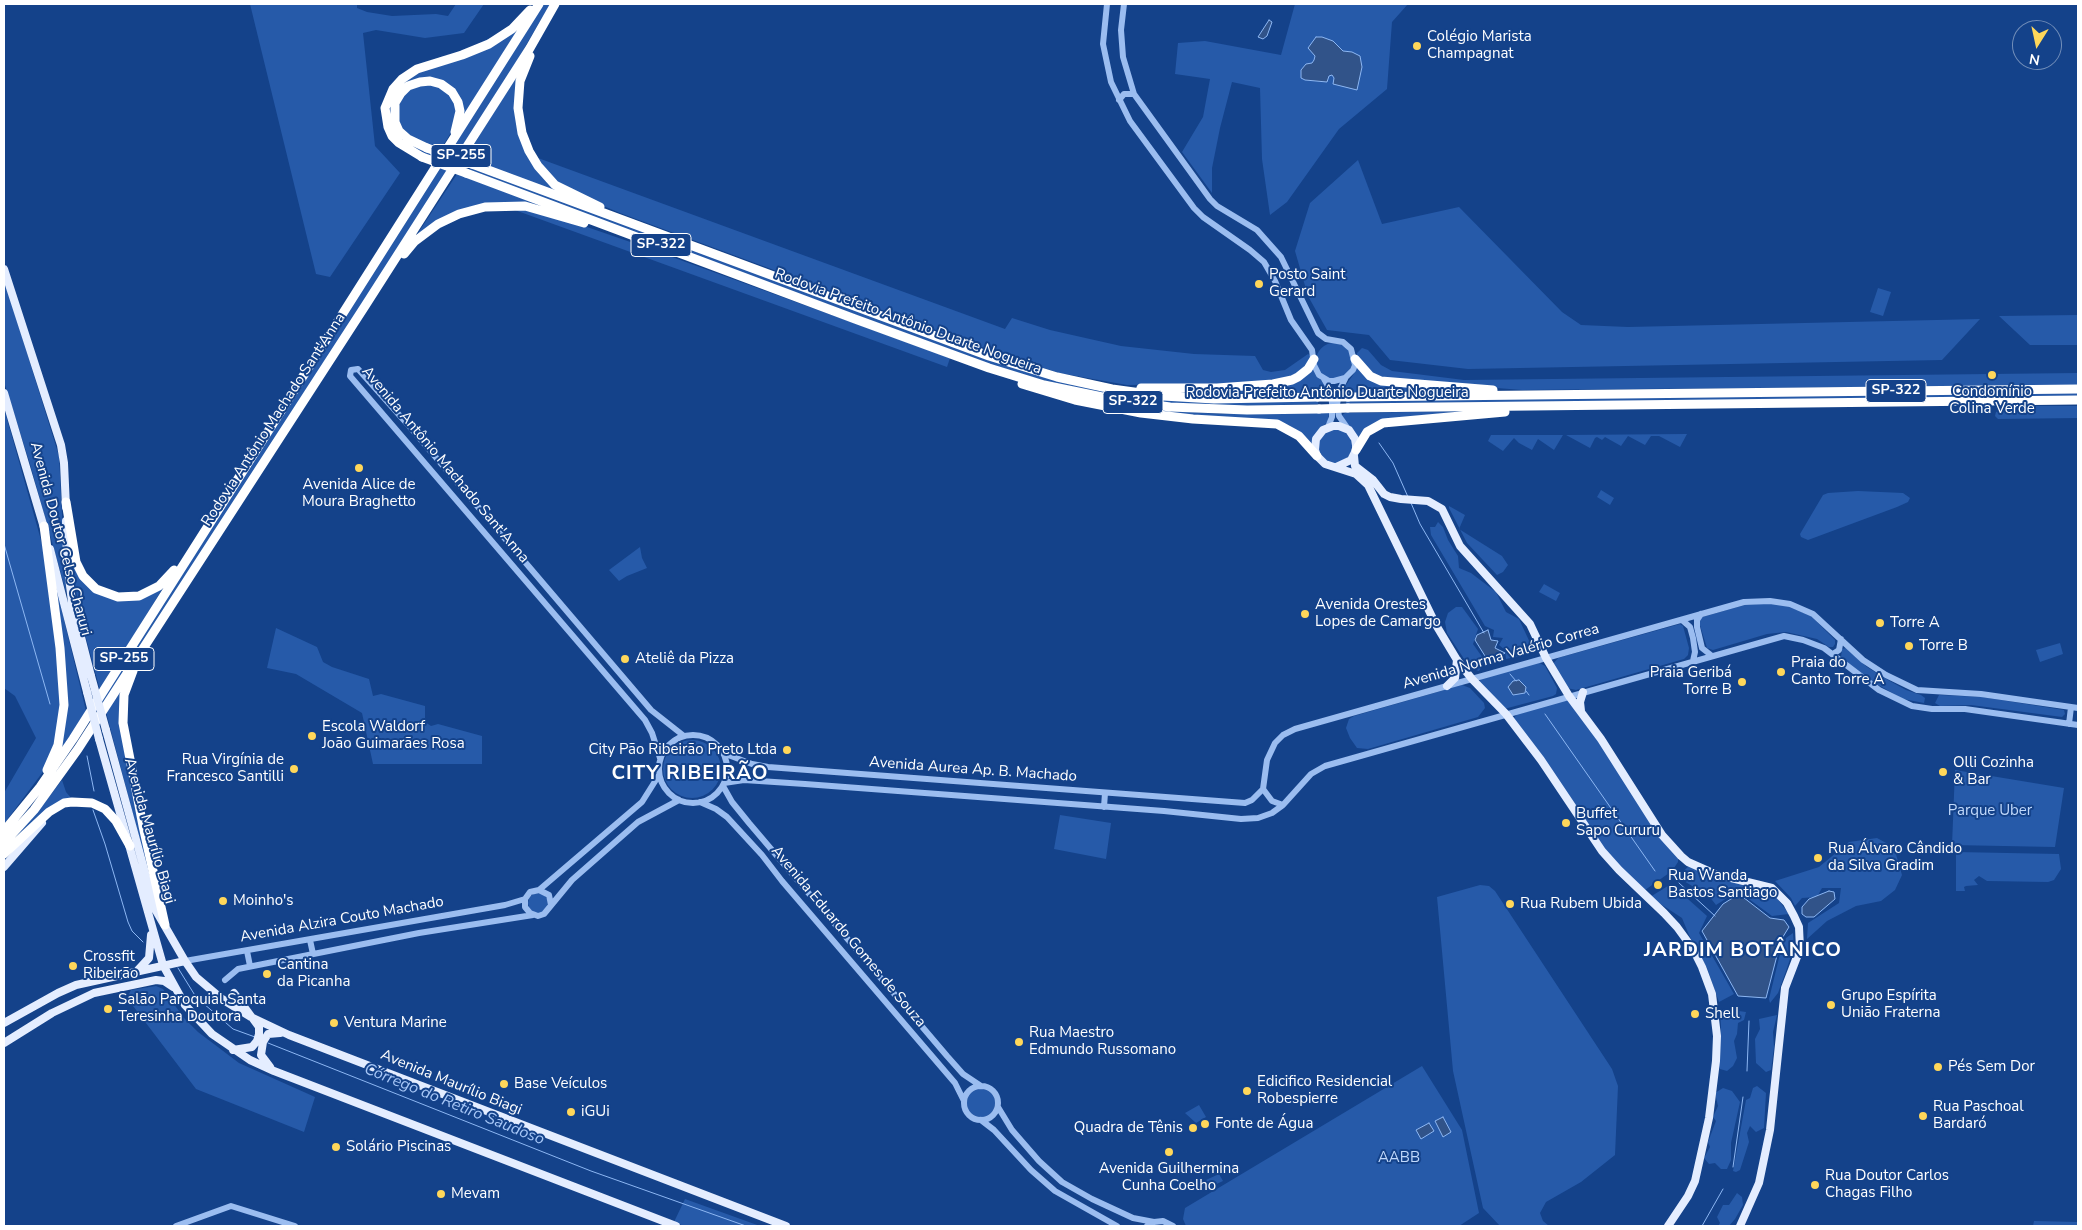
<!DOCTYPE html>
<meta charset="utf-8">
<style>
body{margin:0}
#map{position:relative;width:2082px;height:1230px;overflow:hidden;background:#14428a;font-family:"Nunito Sans",sans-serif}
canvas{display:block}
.frame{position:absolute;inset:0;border:5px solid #fff;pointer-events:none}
.north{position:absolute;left:2012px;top:20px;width:50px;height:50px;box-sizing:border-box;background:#14428a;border:1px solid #728eb9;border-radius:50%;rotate:190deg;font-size:14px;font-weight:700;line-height:20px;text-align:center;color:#fff}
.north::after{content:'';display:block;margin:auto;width:18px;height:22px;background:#ffd75a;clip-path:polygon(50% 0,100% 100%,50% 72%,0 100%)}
</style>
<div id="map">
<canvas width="2082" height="1230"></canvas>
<div class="frame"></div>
<div class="north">N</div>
</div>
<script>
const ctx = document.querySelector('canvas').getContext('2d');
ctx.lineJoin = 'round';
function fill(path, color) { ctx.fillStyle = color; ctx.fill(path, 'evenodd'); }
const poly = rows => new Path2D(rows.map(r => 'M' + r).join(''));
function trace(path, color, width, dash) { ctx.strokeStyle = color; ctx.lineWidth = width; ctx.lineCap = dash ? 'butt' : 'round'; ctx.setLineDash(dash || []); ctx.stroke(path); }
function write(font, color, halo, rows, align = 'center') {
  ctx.font = font + ' "Nunito Sans",sans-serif'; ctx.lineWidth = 4; ctx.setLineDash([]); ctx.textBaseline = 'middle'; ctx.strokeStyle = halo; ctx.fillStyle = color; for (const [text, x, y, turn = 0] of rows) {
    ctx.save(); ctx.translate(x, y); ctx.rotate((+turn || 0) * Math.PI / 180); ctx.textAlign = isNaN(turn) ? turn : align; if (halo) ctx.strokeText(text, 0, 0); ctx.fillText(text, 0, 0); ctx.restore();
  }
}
fill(poly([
 [250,4,357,4,357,8,367,12,392,16,436,14,448,16,456,4,484,4,464,33,425,38,376,30,363,33,375,146,400,173,330,277,316,274],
 [542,4,550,4,508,76,458,156,449,152],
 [1295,4,1408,4,1392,22,1387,89,1339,129,1287,202,1270,215,1262,159,1260,88,1232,82,1220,128,1212,168,1212,193,1182,152,1203,117,1210,79,1175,74,1178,43,1205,41,1281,55],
 [522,23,463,117,444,82,406,85,393,124,438,156,436,158,420,152,395,136,388,108,394,93,406,78],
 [519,72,516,88,533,163,579,200,467,159,471,149],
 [424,83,443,88,457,105,455,126,441,149,413,139,401,128,398,122,398,101,405,91],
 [538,158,1005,329,1012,318,1050,330,1121,346,1194,354,1255,356,1263,370,1271,372,1285,370,1308,354,1311,356,1310,361,1295,376,1261,383,1127,385,1059,373,998,353,620,213,575,194,551,179],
 [1358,160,1382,224,1459,207,1562,312,1581,325,1628,327,1980,319,1942,360,1468,369,1390,360,1369,335,1327,330,1308,296,1295,251,1310,203],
 [470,167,996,362,1115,392,1318,400,1318,404,1240,406,1167,403,1114,396,1042,380,995,366,713,262,468,171],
 [439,168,448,171,103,704,102,699],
 [457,174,557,211,488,204,412,242],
 [520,208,561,218,639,245,950,358,947,367,512,209],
 [4,279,59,456,66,592,30,464,4,382],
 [1878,288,1891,292,1883,316,1870,312],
 [2078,315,2078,345,2030,345,1999,316],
 '1316 361a18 18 0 1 1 36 0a18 18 0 1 1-36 0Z',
 [1362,348,1368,350,1381,365,1392,371,1464,380,2078,373,2078,385,1522,390,1382,379,1374,376,1357,356,1357,353],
 [1357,366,1368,378,1461,390,1462,392,1341,392,1353,375],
 [1312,367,1329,392,1209,394,1178,392,1279,386],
 [2078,391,2078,396,1346,404,1346,400],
 [2009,406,2078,406,2078,418,1998,419,1995,416,1996,412],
 [4,408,44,551,58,648,61,725,48,765,4,824,4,793,36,738,15,696,4,688],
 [1132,408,1219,414,1329,413,1328,421,1317,433,1313,447,1289,425,1193,418],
 [1469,411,1386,420,1358,441,1342,415,1345,413],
 '1318 446a17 17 0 1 1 34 0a17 17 0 1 1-34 0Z',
 [1687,434,1680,447,1659,436,1651,436,1645,445,1628,436,1621,446,1605,437,1602,440,1597,437,1595,438,1590,448,1566,435],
 [1491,435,1563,435,1554,450,1538,439,1532,450,1519,443,1514,438,1503,451,1488,441],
 [1601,490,1614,498,1610,505,1597,497],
 [1858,491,1903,493,1910,498,1908,502,1897,507,1808,540,1801,537,1800,534,1823,495,1828,493],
 [1449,506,1465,515,1459,529,1502,556,1508,565,1503,572,1497,575,1467,543,1449,508],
 [1438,522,1443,527,1448,540,1458,556,1459,568,1471,573,1496,592,1506,612,1519,619,1532,647,1529,654,1506,659,1505,650,1499,645,1503,638,1493,637,1494,630,1485,626,1431,535,1430,527,1435,527],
 [640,547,642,558,647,568,627,576,619,581,609,570],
 [71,553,83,579,123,599,166,583,100,690,79,612],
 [55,582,86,711,56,757,64,728],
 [1544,584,1560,593,1556,601,1539,592],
 [1774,603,1787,606,1811,616,1835,640,1835,644,1833,647,1829,647,1817,639,1786,632,1767,634,1713,650,1707,648,1699,622,1699,618,1745,605],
 [1456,607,1462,607,1478,629,1473,644,1485,661,1479,671,1470,668,1447,633,1445,622,1448,613],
 [1680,624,1683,626,1689,648,1688,655,1684,659,1576,690,1567,688,1553,664,1558,658],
 [276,628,317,647,323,662,332,667,369,679,373,696,381,694,425,706,425,722,431,726,438,724,482,736,482,764,373,764,362,713,296,674,267,668],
 [2060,643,2063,654,2040,662,2036,650],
 [1846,648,1867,667,1888,680,1906,690,1921,695,1925,698,1924,703,1903,699,1873,682,1841,657,1842,649],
 [1538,662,1545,666,1557,688,1556,694,1553,696,1504,709,1479,682,1481,679],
 [1462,685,1470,688,1484,703,1485,708,1478,717,1368,749,1357,748,1350,738,1346,728,1349,719,1354,716],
 [123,689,121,697,151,874,149,875,106,712],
 [1939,695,1982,697,2064,710,2065,714,2062,717,1971,705,1940,706,1935,703],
 [1562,701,1569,701,1599,740,1645,811,1658,836,1678,856,1678,862,1672,871,1645,890,1630,877,1598,841,1515,723,1514,718,1517,714],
 '663 769a29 29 0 1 1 58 0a29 29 0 1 1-58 0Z',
 [1955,770,2064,788,2055,847,1952,845],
 [62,780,66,792,72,799,8,846,39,810],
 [1060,815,1111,823,1106,859,1054,849],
 [1877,838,1888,844,1895,851,1902,875,1895,890,1881,901,1856,906,1827,921,1807,939,1808,923,1839,903,1841,888,1822,888,1817,897,1802,898,1795,906,1791,898,1775,881,1819,867,1849,842],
 [1956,852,2059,854,2061,869,2054,880,2048,882,1987,881,1979,876,1974,880,1978,885,1966,886,1964,887,1965,891,1956,891],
 [1689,866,1715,877,1761,889,1776,897,1789,914,1772,916,1738,891,1716,905,1709,896,1677,877],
 [1671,884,1707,916,1699,933,1734,994,1719,1002,1707,968,1689,935,1682,918,1650,897],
 [1480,885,1489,886,1495,891,1612,1069,1618,1086,1615,1155,1581,1182,1546,1202,1540,1213,1543,1221,1549,1226,1500,1226,1483,1208,1453,1071,1437,897],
 '528 903a10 10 0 1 1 20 0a10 10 0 1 1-20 0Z',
 [1793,933,1794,947,1786,971,1778,993,1770,1003,1769,999,1780,954,1786,938],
 [156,986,163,989,184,1018,198,1032,239,1063,315,1097,304,1132,196,1089,127,998,131,990],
 [1724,1009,1746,1012,1744,1020,1738,1023,1737,1034,1734,1041,1737,1058,1733,1066,1727,1071,1720,1069,1718,1063,1721,1026,1720,1013],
 [1777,1015,1773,1032,1774,1047,1771,1070,1766,1072,1756,1063,1755,1039,1760,1029,1759,1019],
 [1422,1066,1462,1130,1479,1213,1459,1226,1186,1226,1183,1219,1185,1208],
 [1757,1086,1766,1093,1764,1128,1756,1132,1750,1126,1747,1133,1749,1142,1740,1170,1736,1172,1733,1171,1746,1100,1750,1098,1753,1088],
 [1723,1088,1732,1091,1740,1102,1731,1143,1731,1160,1727,1169,1721,1169,1715,1163,1709,1164,1704,1158,1710,1147,1708,1142,1716,1121,1713,1117,1718,1106,1715,1093],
 '967 1103a14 14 0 1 1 28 0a14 14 0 1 1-28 0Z',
 [1199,1105,1206,1117,1196,1123,1185,1113],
 [1219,1174,1223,1181,1210,1187,1206,1180],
 [1737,1193,1742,1197,1743,1205,1735,1219,1729,1226,1718,1226,1720,1223,1717,1217,1723,1205,1729,1205],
 [685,1199,760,1226,684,1226,674,1222],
 [2034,1221,2078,1222,2078,1226,2033,1226]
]), '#265aa9');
const water = poly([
 [1269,20,1272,22,1267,36,1263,39,1258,37,1269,20],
 [1316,37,1322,37,1333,41,1343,51,1352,52,1360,56,1362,67,1357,90,1333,84,1334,78,1332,75,1329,76,1327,82,1305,80,1301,78,1301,70,1306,64,1312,63,1314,60,1315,56,1308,48,1316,37],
 [1488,630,1491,640,1498,641,1495,648,1505,653,1502,655,1503,659,1490,664,1475,640,1477,635,1488,630],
 [1519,680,1526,687,1525,693,1513,695,1508,687,1513,681,1519,680],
 [1829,891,1834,892,1835,899,1814,917,1806,917,1802,914,1802,907,1809,899,1829,891],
 [1739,894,1770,918,1784,920,1789,927,1781,940,1766,998,1738,996,1702,931,1723,904,1739,894],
 [1443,1117,1451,1132,1443,1137,1435,1121,1443,1117],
 [1429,1123,1434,1131,1421,1139,1416,1130,1429,1123]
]);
fill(water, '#315389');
trace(water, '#8db7f3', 1);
trace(poly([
 [1379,443,1393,463,1408,497],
 [1411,503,1420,524,1484,633],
 [4,544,50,704],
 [1510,674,1516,681],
 [1526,691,1529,695],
 [1545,714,1655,871],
 [87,756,94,791],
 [93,810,105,844,128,922,132,931,143,942],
 [1679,883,1715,916],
 [178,968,196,997,233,1029,255,1037],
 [268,1043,591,1171,746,1226],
 [1747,1071,1749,1021],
 [1733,1167,1743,1097],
 [1702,1226,1723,1189]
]), '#8db7f3', 1);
trace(poly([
 [1107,4,1103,44,1111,82,1130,121,1194,208,1203,217,1250,250,1264,262,1275,281,1291,320,1312,350,1314,365,1319,375,1329,381,1334,381,1345,378,1353,370,1355,365,1351,349,1343,342,1326,339,1318,333,1281,257,1257,230,1217,206,1210,199,1134,94,1123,57,1121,30,1124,4],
 [1119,100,1124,94,1134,94],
 [1324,379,1331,391,1332,403,1332,417,1328,427],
 [1345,379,1339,391,1337,405,1339,416,1348,429],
 [1701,614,1697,620,1697,627,1702,648,1712,656],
 [1682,620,1690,627,1693,638,1695,652,1693,661],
 [1833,654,1839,650,1841,639],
 [2069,724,2071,707],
 '659 769a34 34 0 1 1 68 0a34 34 0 1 1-68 0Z',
 [723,753,752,764,768,767,1245,803,1252,800,1263,789,1267,760,1275,743,1283,735,1295,729,1744,602,1770,601,1790,604,1813,614,1863,660,1886,675,1917,690,1981,694,2078,708],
 [660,758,652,733,645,720,350,376,351,370,358,369,410,427,651,710,684,736],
 [724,783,744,780,805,784,1164,811,1241,819,1258,818,1272,813,1283,805,1311,774,1325,766,1784,636,1803,640,1824,648,1879,690,1912,706,1932,709,1965,709,2078,725],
 [723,786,732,802,749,823,947,1056,963,1074,981,1086],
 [1263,789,1272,801,1283,805],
 [700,802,716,809,727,817,762,855,782,881,955,1083,964,1101],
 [1104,807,1105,793],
 [539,890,642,802,659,775],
 [551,905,549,895,539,890,530,892,525,899,525,907,530,913,538,916,544,914,572,880,638,822,679,800],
 [310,940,313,954],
 [247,951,250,966],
 [185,961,505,905,525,899],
 [225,980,238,969,419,933,533,915],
 '964 1103a17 17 0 1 1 34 0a17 17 0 1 1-34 0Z',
 [998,1107,1012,1130,1039,1161,1062,1182,1092,1199,1133,1218,1154,1222],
 [981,1120,994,1130,1031,1170,1055,1191,1117,1226],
 [176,1226,231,1206,295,1226],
 [1147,1226,1154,1222,1163,1221,1173,1226]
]), '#9bbdf0', 6);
trace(poly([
 [4,269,61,445,64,463,66,507],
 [4,393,45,531],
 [1354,456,1355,466,1373,480,1384,494,1390,497,1401,499,1428,501,1442,509,1460,546,1530,624,1546,658,1569,696,1601,739,1662,835,1681,856,1688,862,1715,874,1772,888,1787,903,1794,916,1799,927,1800,949,1785,988,1770,1130,1759,1183,1740,1226],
 [1336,467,1351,460,1356,450,1356,445,1355,439,1349,430,1339,426,1333,426,1323,430,1316,439,1315,450,1317,456,1325,464,1356,474,1368,485,1436,625,1457,660,1472,679,1506,714,1541,760,1602,851,1619,870,1664,913,1677,927,1693,949,1702,967,1712,994,1717,1036,1716,1061,1709,1118,1695,1181,1688,1196,1668,1226],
 [66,521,67,561,72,602,91,676],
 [50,549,87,692],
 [1447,686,1455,678,1457,660],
 [1581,711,1580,702,1583,692],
 [106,730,155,909,185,961,196,977,222,999,251,1017,289,1035,786,1226],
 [99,739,163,965,185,1005,212,1034,250,1060,274,1071,676,1226],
 [4,867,42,823],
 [138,970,149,958,151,935],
 [4,1023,58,993,76,985,185,961],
 [4,1043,52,1013,94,993,156,980,164,981,173,987],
 [233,1050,252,1047,257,1041,259,1034,259,1027,234,993],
 [270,1067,261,1055,263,1042,268,1034,280,1033]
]), '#e4edff', 8);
trace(poly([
 [530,56,520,81,518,108,522,133,529,151,538,166,555,185,600,207],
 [427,148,408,139,399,131,395,122,395,103,401,93,408,86,420,82,430,81,441,84,452,92,458,102,460,111,455,132],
 [422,157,399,143,392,136,388,127,385,108,393,89,402,79,417,69,462,55,489,44,512,29,530,10],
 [472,164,989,356,1057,377,1112,389,1163,396,1214,399,1318,397],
 [466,173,855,319,989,368,1044,385,1112,399,1170,407,1247,410,1319,409],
 [404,254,414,242,438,224,459,214,485,207,525,206,584,223],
 [1355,359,1370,376,1381,381,1493,390],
 [1022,384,1075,400,1141,413,1193,419,1277,424,1299,436,1317,456],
 [1141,388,1217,388,1273,384,1292,380,1298,377,1308,369,1314,359],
 [1348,397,2078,389],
 [1348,408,2078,400],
 [1356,450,1367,432,1383,423,1505,412],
 [66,502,76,562,83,576,96,589,118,597,139,596,159,586,174,570],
 [44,526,60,648,64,705,58,745,47,770],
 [133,671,124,695,123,723,143,826,165,925],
 [4,831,40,787,73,739,539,4],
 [4,843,34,810,78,749,365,306,530,48,555,4],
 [4,854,49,812,64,803,72,802,92,803,105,809,116,821,130,846]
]), '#fff', 9);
trace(poly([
 [91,676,106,730],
 [87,692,99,739]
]), '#e4edff', 8);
trace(poly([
 [427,148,472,164],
 [422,157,466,173],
 [1318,397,1348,397],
 [1319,409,1348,408]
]), '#fff', 9);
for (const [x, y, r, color] of [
 [1417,46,5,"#ffd75a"],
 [1259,284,5,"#ffd75a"],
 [1992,375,5,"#ffd75a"],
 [359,468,5,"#ffd75a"],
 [1305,614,5,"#ffd75a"],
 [1880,623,5,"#ffd75a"],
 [1909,646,5,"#ffd75a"],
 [625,659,5,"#ffd75a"],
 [1781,672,5,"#ffd75a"],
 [1742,682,5,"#ffd75a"],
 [312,736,5,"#ffd75a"],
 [787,750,5,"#ffd75a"],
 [294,769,5,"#ffd75a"],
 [1943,772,5,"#ffd75a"],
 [1566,823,5,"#ffd75a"],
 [1818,858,5,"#ffd75a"],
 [1658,885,5,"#ffd75a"],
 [223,901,5,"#ffd75a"],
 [1510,904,5,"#ffd75a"],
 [73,966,5,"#ffd75a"],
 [267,974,5,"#ffd75a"],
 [1831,1005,5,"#ffd75a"],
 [108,1009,5,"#ffd75a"],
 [1695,1014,5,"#ffd75a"],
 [334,1023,5,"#ffd75a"],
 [1019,1042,5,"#ffd75a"],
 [1938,1067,5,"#ffd75a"],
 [504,1084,5,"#ffd75a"],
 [1247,1091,5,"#ffd75a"],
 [571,1112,5,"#ffd75a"],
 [1923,1116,5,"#ffd75a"],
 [1205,1124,5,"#ffd75a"],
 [1193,1128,5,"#ffd75a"],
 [336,1147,5,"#ffd75a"],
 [1169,1152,5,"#ffd75a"],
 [1815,1185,5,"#ffd75a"],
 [441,1194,5,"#ffd75a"]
]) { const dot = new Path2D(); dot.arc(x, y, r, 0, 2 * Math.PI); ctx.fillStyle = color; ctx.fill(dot); trace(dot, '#14428a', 2); }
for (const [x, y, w] of [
 [461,156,60],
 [661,245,60],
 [1896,391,60],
 [1133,402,60],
 [124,659,60]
]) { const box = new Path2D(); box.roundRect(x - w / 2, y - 11.5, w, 23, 4); ctx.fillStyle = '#14428a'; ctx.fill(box); trace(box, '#fff', 1); }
write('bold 14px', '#fff', null, [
 ["SP-255",461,156],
 ["SP-322",661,245],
 ["SP-322",1896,391],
 ["SP-322",1133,402],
 ["SP-255",124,659]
]);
write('15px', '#fff', '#14428a', [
 ["Colégio Marista",1427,37],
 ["Champagnat",1427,54],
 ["Posto Saint",1269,275],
 ["Gerard",1269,292],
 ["Condomínio",1992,392,"center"],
 ["Colina Verde",1992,409,"center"],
 ["Avenida Alice de",359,485,"center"],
 ["Moura Braghetto",359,502,"center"],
 ["Avenida Orestes",1315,605],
 ["Lopes de Camargo",1315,622],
 ["Torre A",1890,623],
 ["Torre B",1919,646],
 ["Ateliê da Pizza",635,659],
 ["Praia do",1791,663],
 ["Canto Torre A",1791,680],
 ["Praia Geribá",1732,673,"right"],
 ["Torre B",1732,690,"right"],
 ["Escola Waldorf",322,727],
 ["João Guimarães Rosa",322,744],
 ["City Pão Ribeirão Preto Ltda",777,750,"right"],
 ["Rua Virgínia de",284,760,"right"],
 ["Francesco Santilli",284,777,"right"],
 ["Olli Cozinha",1953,763],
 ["& Bar",1953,780],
 ["Buffet",1576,814],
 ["Sapo Cururu",1576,831],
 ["Rua Álvaro Cândido",1828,849],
 ["da Silva Gradim",1828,866],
 ["Rua Wanda",1668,876],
 ["Bastos Santiago",1668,893],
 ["Moinho's",233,901],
 ["Rua Rubem Ubida",1520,904],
 ["Crossfit",83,957],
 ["Ribeirão",83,974],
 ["Cantina",277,965],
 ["da Picanha",277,982],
 ["Grupo Espírita",1841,996],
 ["União Fraterna",1841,1013],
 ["Salão Paroquial Santa",118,1000],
 ["Teresinha Doutora",118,1017],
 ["Shell",1705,1014],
 ["Ventura Marine",344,1023],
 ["Rua Maestro",1029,1033],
 ["Edmundo Russomano",1029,1050],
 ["Pés Sem Dor",1948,1067],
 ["Edicifico Residencial",1257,1082],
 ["Robespierre",1257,1099],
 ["Base Veículos",514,1084],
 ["Rua Paschoal",1933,1107],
 ["Bardaró",1933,1124],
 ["iGUi",581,1112],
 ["Fonte de Água",1215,1124],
 ["Quadra de Tênis",1183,1128,"right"],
 ["Solário Piscinas",346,1147],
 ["Avenida Guilhermina",1169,1169,"center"],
 ["Cunha Coelho",1169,1186,"center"],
 ["Rua Doutor Carlos",1825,1176],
 ["Chagas Filho",1825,1193],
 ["Mevam",451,1194]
], 'left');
write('15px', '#fff', '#14428a', [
 ["Rodovia Prefeito Antônio Duarte Nogueira",908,322,20],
 ["Rodovia Prefeito Antônio Duarte Nogueira",1327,393],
 ["Rodovia Antônio Machado Sant'Anna",274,420,-57],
 ["Avenida Antônio Machado Sant'Anna",445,465,50],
 ["Avenida Doutor Celso Charuri",60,539,75],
 ["Avenida Norma Valério Correa",1501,657,-16],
 ["Avenida Aurea Ap. B. Machado",973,770,4],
 ["Avenida Maurílio Biagi",149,831,74],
 ["Avenida Alzira Couto Machado",342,920,-10],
 ["Avenida Eduardo Gomes de Souza",848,937,50],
 ["Avenida Maurílio Biagi",451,1083,22]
]);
write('15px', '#c1d9fb', '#14428a', [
 ["Parque Uber",1990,811],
 ["AABB",1399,1158]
]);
write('italic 16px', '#a7c7f7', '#14428a', [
 ["Córrego do Retiro Saudoso",454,1105,22]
]);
ctx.letterSpacing = '1px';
write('bold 20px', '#fff', '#14428a', [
 ["CITY RIBEIRÃO",690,774],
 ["JARDIM BOTÂNICO",1743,951]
]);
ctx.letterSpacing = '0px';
</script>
